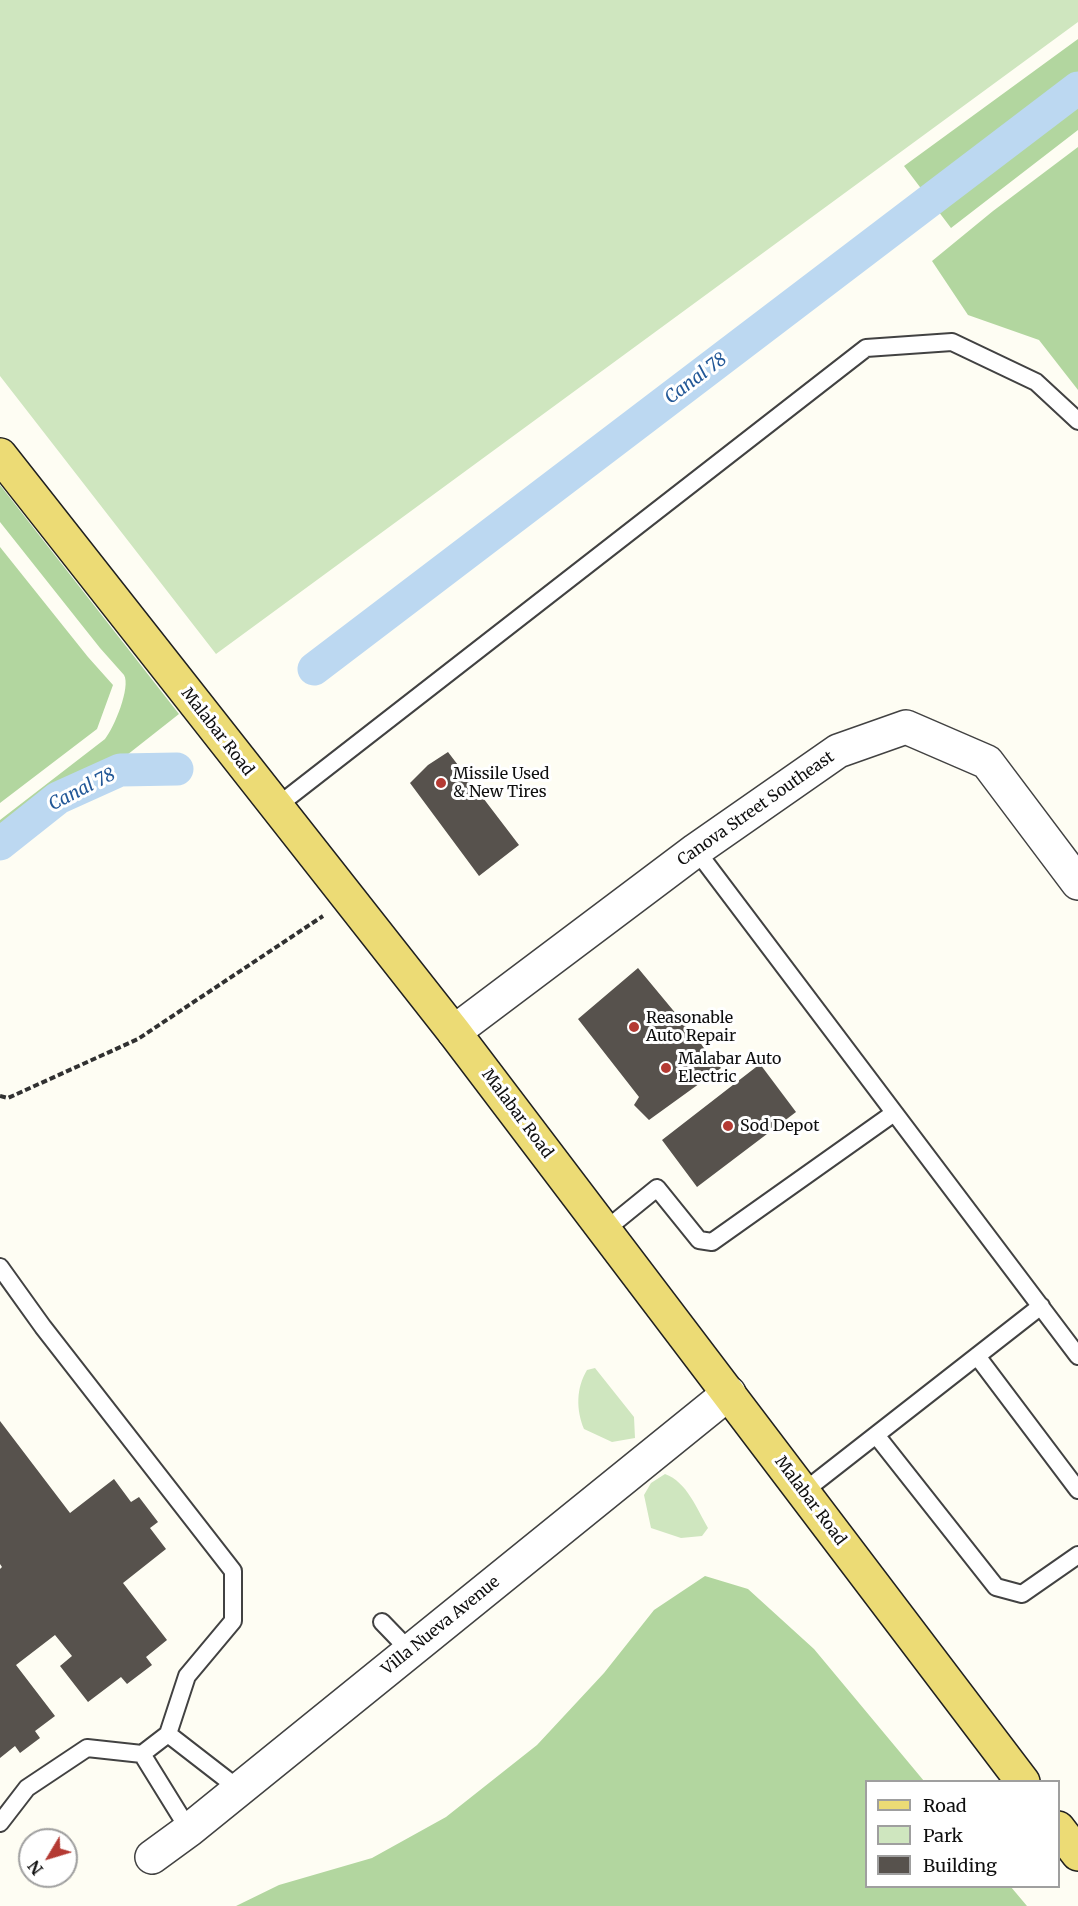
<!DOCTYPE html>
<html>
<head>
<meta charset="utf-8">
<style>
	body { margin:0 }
	#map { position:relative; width:1078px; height:1906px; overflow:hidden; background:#fefdf3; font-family:Merriweather,serif }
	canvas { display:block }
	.legend { position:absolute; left:865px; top:1780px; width:195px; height:108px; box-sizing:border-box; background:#fff; border:2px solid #9f9f9f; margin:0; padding:8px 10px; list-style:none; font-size:18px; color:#0f0f0f }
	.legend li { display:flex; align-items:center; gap:12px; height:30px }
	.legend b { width:30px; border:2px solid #9f9f9f }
	.north { position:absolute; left:18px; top:1828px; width:60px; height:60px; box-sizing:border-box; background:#fff; border:2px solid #9f9f9f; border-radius:50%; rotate:232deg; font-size:16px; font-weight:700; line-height:24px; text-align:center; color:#0f0f0f }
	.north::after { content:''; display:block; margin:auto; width:21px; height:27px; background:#b43a33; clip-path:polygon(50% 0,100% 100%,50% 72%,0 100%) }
</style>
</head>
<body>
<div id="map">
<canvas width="1078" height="1906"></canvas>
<ul class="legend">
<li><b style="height:8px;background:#ecdb75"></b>Road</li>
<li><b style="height:16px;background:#cfe6bf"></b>Park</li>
<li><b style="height:16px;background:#57524d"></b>Building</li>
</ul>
<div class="north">N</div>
</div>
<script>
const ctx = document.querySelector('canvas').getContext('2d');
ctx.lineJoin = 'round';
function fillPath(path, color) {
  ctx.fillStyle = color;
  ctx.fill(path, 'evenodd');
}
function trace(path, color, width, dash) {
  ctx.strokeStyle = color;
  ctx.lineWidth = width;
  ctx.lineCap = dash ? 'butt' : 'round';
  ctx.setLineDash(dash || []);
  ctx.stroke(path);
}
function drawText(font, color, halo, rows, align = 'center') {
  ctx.font = font + ' Merriweather,serif';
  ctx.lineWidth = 6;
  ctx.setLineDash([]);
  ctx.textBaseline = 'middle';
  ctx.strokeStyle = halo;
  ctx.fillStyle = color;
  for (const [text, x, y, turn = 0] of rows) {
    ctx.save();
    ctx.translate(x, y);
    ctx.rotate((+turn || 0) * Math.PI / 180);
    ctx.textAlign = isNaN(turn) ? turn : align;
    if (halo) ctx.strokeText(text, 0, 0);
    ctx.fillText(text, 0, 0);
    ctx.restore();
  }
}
const green = new Path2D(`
	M0 0H1078V22L216 654 0 376Z
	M595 1368 634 1417 635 1438 612 1442 584 1429C576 1410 576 1388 587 1370Z
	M665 1474C687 1482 697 1509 708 1528L702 1536 681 1538 651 1528 644 1495 651 1483Z`);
const forest = new Path2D(`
	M1078 39V130L951 228 904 166Z
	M1078 147V390L1039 340 968 315 932 261 993 211Z
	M0 485 179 714 0 855V820L105 739C114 728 131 687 124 675L100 648 0 522Z
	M0 547 88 657 113 685 97 729 0 803Z
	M705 1576 748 1589 814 1649 924 1781 866 1782V1886L1011 1887 1027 1906H236L279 1885 372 1858 446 1817 537 1745 604 1673 654 1610Z`);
const canal = new Path2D(`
	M314 669 1078 88
	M0 844 58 798 120 770 177 769`);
const building = new Path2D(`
	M448 752 519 845 479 876 410 783 428 765Z
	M638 968 721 1068 649 1120 634 1105 639 1097 578 1019Z
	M760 1064 796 1112 697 1187 662 1140Z
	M0 1421 70 1513 114 1479 131 1502 139 1497 158 1522 150 1528 166 1549 123 1583 167 1640 146 1657 152 1665 127 1684 121 1677 88 1702 60 1666 72 1656 55 1635 16 1665 55 1716 35 1731 40 1738 20 1753 15 1746 0 1758V1569L2 1567 0 1564Z`);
const path = new Path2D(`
	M0 1096 8 1098 138 1039 323 916`);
const lane = new Path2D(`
	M276 807 866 348 952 342 1036 382 1078 421
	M696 850 1078 1356
	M604 1231 657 1188 699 1240 712 1242 894 1113
	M0 1267 43 1327 233 1571V1621L187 1676 168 1734 142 1754 87 1748 27 1788 0 1823
	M977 1356 1078 1490
	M876 1435 996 1587 1022 1594 1078 1555
	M803 1492 1041 1306
	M382 1622 410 1651
	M168 1734 239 1789
	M142 1754 189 1830`);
const street = new Path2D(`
	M454 1032 696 850 838 751 906 727 987 762 1078 883
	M152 1857 189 1830 729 1393`);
const primary = new Path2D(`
	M0 455 454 1032 1023 1782
	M1058 1828 1078 1854`);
const markers = [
	[441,783,6,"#b43a33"],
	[634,1027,6,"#b43a33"],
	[666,1068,6,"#b43a33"],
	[728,1126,6,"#b43a33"]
];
const streetNames = [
	["Malabar Road",217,732,52],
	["Canova Street Southeast",756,809,-35],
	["Malabar Road",517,1114,53],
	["Malabar Road",810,1501,53],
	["Villa Nueva Avenue",441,1626,-39]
];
const poiNames = [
	["Missile Used",453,774],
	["& New Tires",453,792],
	["Reasonable",646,1018],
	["Auto Repair",646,1036],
	["Malabar Auto",678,1059],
	["Electric",678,1077],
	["Sod Depot",740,1126]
];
const waterNames = [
	["Canal 78",696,379,-37],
	["Canal 78",82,790,-27]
];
fillPath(green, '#cfe6bf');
fillPath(forest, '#b2d69f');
trace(canal, '#bcd8f1', 33);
fillPath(building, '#57524d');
trace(lane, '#424242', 20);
trace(street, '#424242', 36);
trace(primary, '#202020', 36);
trace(path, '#313131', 4, [6, 3]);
trace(lane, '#fff', 16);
trace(street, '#fff', 33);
trace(primary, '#ecdb75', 33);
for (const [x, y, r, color] of markers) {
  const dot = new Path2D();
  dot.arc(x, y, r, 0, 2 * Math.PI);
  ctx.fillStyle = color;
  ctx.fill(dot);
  trace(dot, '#fff', 2);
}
drawText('16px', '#0f0f0f', '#fff', streetNames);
drawText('16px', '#0f0f0f', '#fff', poiNames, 'left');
drawText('italic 18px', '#235897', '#fff', waterNames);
</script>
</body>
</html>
